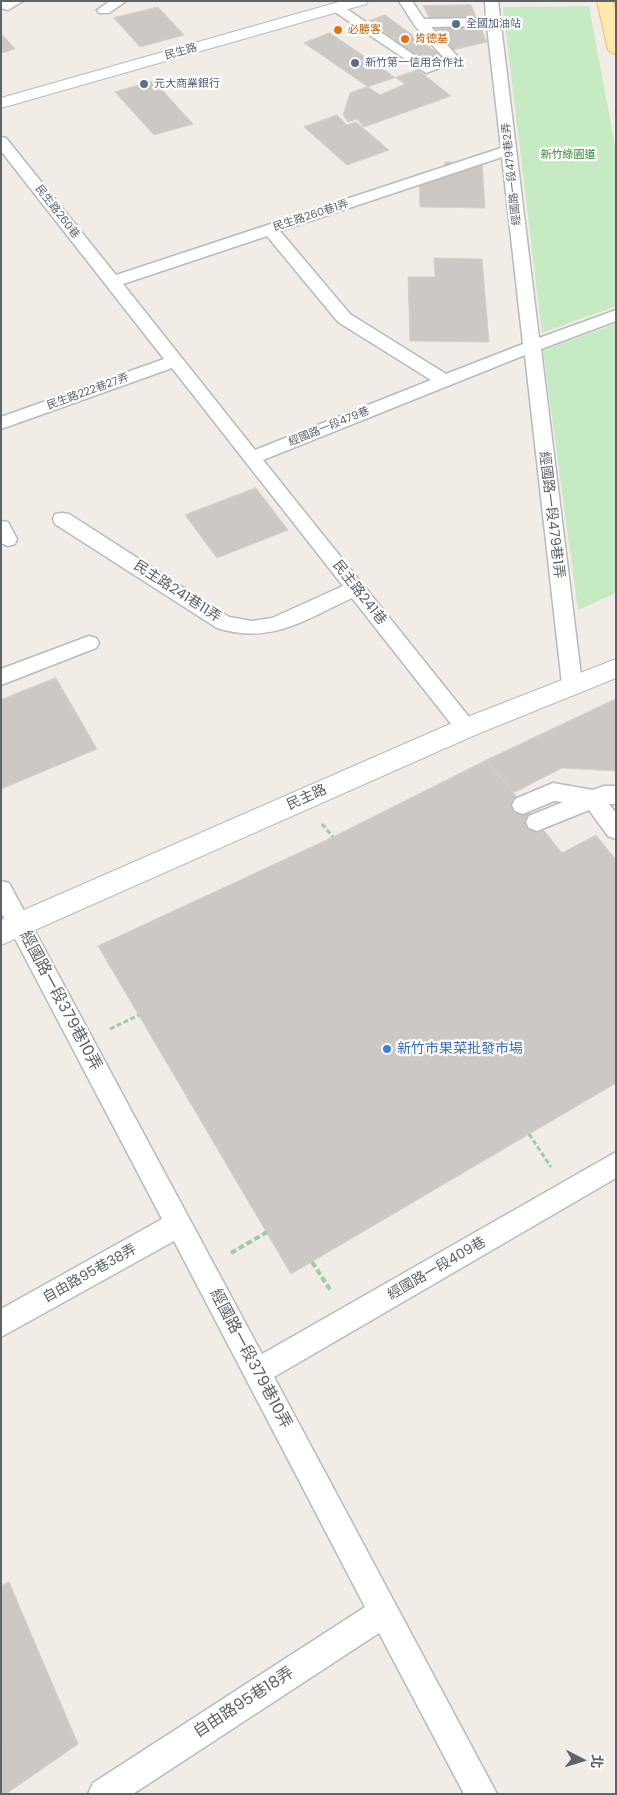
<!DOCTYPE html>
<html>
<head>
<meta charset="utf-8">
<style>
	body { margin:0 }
	#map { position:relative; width:617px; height:1795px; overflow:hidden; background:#f1ede6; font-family:Poppins,"Noto Sans TC",sans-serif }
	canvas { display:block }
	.frame { position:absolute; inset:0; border:2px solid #5e6368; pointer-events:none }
	.north { position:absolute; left:557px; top:1735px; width:50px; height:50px; -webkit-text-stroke:4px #fff; paint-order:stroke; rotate:95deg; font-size:14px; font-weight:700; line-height:20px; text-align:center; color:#5e6368 }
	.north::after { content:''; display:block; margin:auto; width:18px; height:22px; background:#5e6368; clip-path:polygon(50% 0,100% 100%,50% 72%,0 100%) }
</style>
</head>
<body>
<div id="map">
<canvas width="617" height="1795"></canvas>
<div class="frame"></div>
<div class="north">北</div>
</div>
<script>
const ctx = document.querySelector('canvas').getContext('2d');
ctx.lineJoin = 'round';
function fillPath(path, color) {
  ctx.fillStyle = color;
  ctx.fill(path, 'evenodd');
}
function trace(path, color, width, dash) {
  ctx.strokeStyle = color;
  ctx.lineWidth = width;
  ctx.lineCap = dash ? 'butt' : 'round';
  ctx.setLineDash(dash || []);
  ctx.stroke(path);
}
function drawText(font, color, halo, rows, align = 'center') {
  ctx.font = font + ' Poppins,"Noto Sans TC",sans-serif';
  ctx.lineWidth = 4.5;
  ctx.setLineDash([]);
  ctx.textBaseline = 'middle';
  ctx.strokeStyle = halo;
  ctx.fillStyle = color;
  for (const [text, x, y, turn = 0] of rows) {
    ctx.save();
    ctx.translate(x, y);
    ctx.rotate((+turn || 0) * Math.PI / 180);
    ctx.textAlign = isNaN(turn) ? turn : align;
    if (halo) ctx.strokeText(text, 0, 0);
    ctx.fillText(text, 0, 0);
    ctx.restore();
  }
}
const green = new Path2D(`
	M589 6 616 151V306L542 333 503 7Z
	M616 324V593L578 610 543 350Z`);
const building = new Path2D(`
	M471 5 487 42 448 51 423 6Z
	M158 7 184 35 140 47 114 18Z
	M385 15 443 57 426 63 369 21Z
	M1 33 15 49 1 53Z
	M330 33 405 84 380 95 304 43Z
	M418 70 451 96 364 127 357 119 348 122 343 115 350 93Z
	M154 81 193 124 154 135 115 92Z
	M337 115 347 125 356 122 389 150 347 165 304 127Z
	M445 162 482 163 485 208 420 207 419 173H445Z
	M434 258 482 259 489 342 410 341 408 277H435Z
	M256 488 288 530 217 558 185 515Z
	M56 678 97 749 1 789V700Z
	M616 699V771L562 768 513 793 487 760Z
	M487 760 562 853 596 835 616 860V1083L291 1274 98 946 333 837Z
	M9 1582 78 1744 6 1794H2L1 1586Z`);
const pathFar1 = new Path2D(`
	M322 824 333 837
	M110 1029 139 1015
	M529 1134 551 1167`);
const path = new Path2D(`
	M231 1253 267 1232
	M312 1262 331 1291`);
const service = new Path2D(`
	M1 1H23L8 10 1 8Z
	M110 1H126L109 13H99L97 10Z
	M399 1H412L424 19 486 18 485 1H498L539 338 616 310V321L541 349 582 684 579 689 572 692 565 689 562 684 525 355 263 460 473 722 476 728 473 734 466 736 459 734 352 598C304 620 271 645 217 628L55 524 53 519 55 514 62 513 69 514 229 617 252 621 272 618 343 586 172 368 1 429V417L164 359 1 151V137L6 138 116 275 501 148 487 26 431 27 459 58 457 61 426 73 329 8 331 5H341L427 64 443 57 415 26ZM502 157 523 344 446 374 350 314 280 231ZM267 236 338 322 431 380 255 450 123 284Z
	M1 521 8 522 17 539 15 544 8 546 1 543Z
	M89 636 96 638 99 643 96 648 1 685V669Z
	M553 783 593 790 604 786H616V804H609L616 813V839L608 836 589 810 537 831 529 828 526 822 529 816 563 802 554 801 523 814 515 811 512 805 515 799Z
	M1 881 9 883 262 1354 616 1152V1178L274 1377 497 1794H464L379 1633 133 1794H88L93 1783 365 1607 174 1241 1 1337V1309L162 1219 1 912Z`);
const minor = new Path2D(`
	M616 659V678L475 735 1 945V920L457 721Z`);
const tertiary = new Path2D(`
	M342 1H368L366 4 1 108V98Z`);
const primary = new Path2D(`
	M597 1H613L616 13V55L608 50Z`);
const markers = [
	[456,24,5,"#5c6f8a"],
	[338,30,5,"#e8710a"],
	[405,39,5,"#e8710a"],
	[355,63,5,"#5c6f8a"],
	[144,84,5,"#5c6f8a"],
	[387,1049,5,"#3f7fe0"]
];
const farServicenames = [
	["全國加油站",466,24],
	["新竹第一信用合作社",365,63],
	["元大商業銀行",154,84]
];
const farFoodnames = [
	["必勝客",348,30],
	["肯德基",415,39]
];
const farStreetnames = [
	["民生路",181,52,-16],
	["經國路一段479巷2弄",512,174,-96],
	["民生路260巷",57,212,52],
	["民生路260巷1弄",311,216,-18],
	["民生路222巷27弄",88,392,-20],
	["經國路一段479巷",329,427,-22]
];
const farParknames = [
	["新竹綠園道",568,155]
];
const streetNames = [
	["經國路一段479巷1弄",551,515,83],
	["民主路241巷11弄",177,592,33],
	["民主路241巷",359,593,52],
	["民主路",307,798,-24],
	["經國路一段409巷",437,1269,-30],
	["自由路95巷38弄",90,1274,-29]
];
const shopNames = [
	["新竹市果菜批發市場",397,1049]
];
const nearStreetnames = [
	["經國路一段379巷10弄",60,1001,62],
	["經國路一段379巷10弄",250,1359,62],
	["自由路95巷18弄",244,1703,-33]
];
fillPath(green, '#c6eac2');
fillPath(building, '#ccc8c3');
trace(building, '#d6cfc4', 1);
trace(service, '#b7babe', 3);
trace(minor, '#b7babe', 2);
trace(tertiary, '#b7babe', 2);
trace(primary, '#fbbb55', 2);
trace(pathFar1, '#9ccea4', 3, [5, 2.5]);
trace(path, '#9ccea4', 4, [6, 3]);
fillPath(service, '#fff');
fillPath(minor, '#fff');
fillPath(tertiary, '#fff');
fillPath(primary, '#ffe9ad');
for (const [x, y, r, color] of markers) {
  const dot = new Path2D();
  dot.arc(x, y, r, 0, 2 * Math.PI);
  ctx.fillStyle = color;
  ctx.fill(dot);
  trace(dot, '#fff', 2);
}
drawText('11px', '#4e5e75', '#fff', farServicenames, 'left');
drawText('11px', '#c56008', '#fff', farFoodnames, 'left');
drawText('11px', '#5e6368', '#fff', farStreetnames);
drawText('11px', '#34852f', '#fff', farParknames);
drawText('14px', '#5e6368', '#fff', streetNames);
drawText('14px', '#366cbe', '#fff', shopNames, 'left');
drawText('16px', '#5e6368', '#fff', nearStreetnames);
</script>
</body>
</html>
